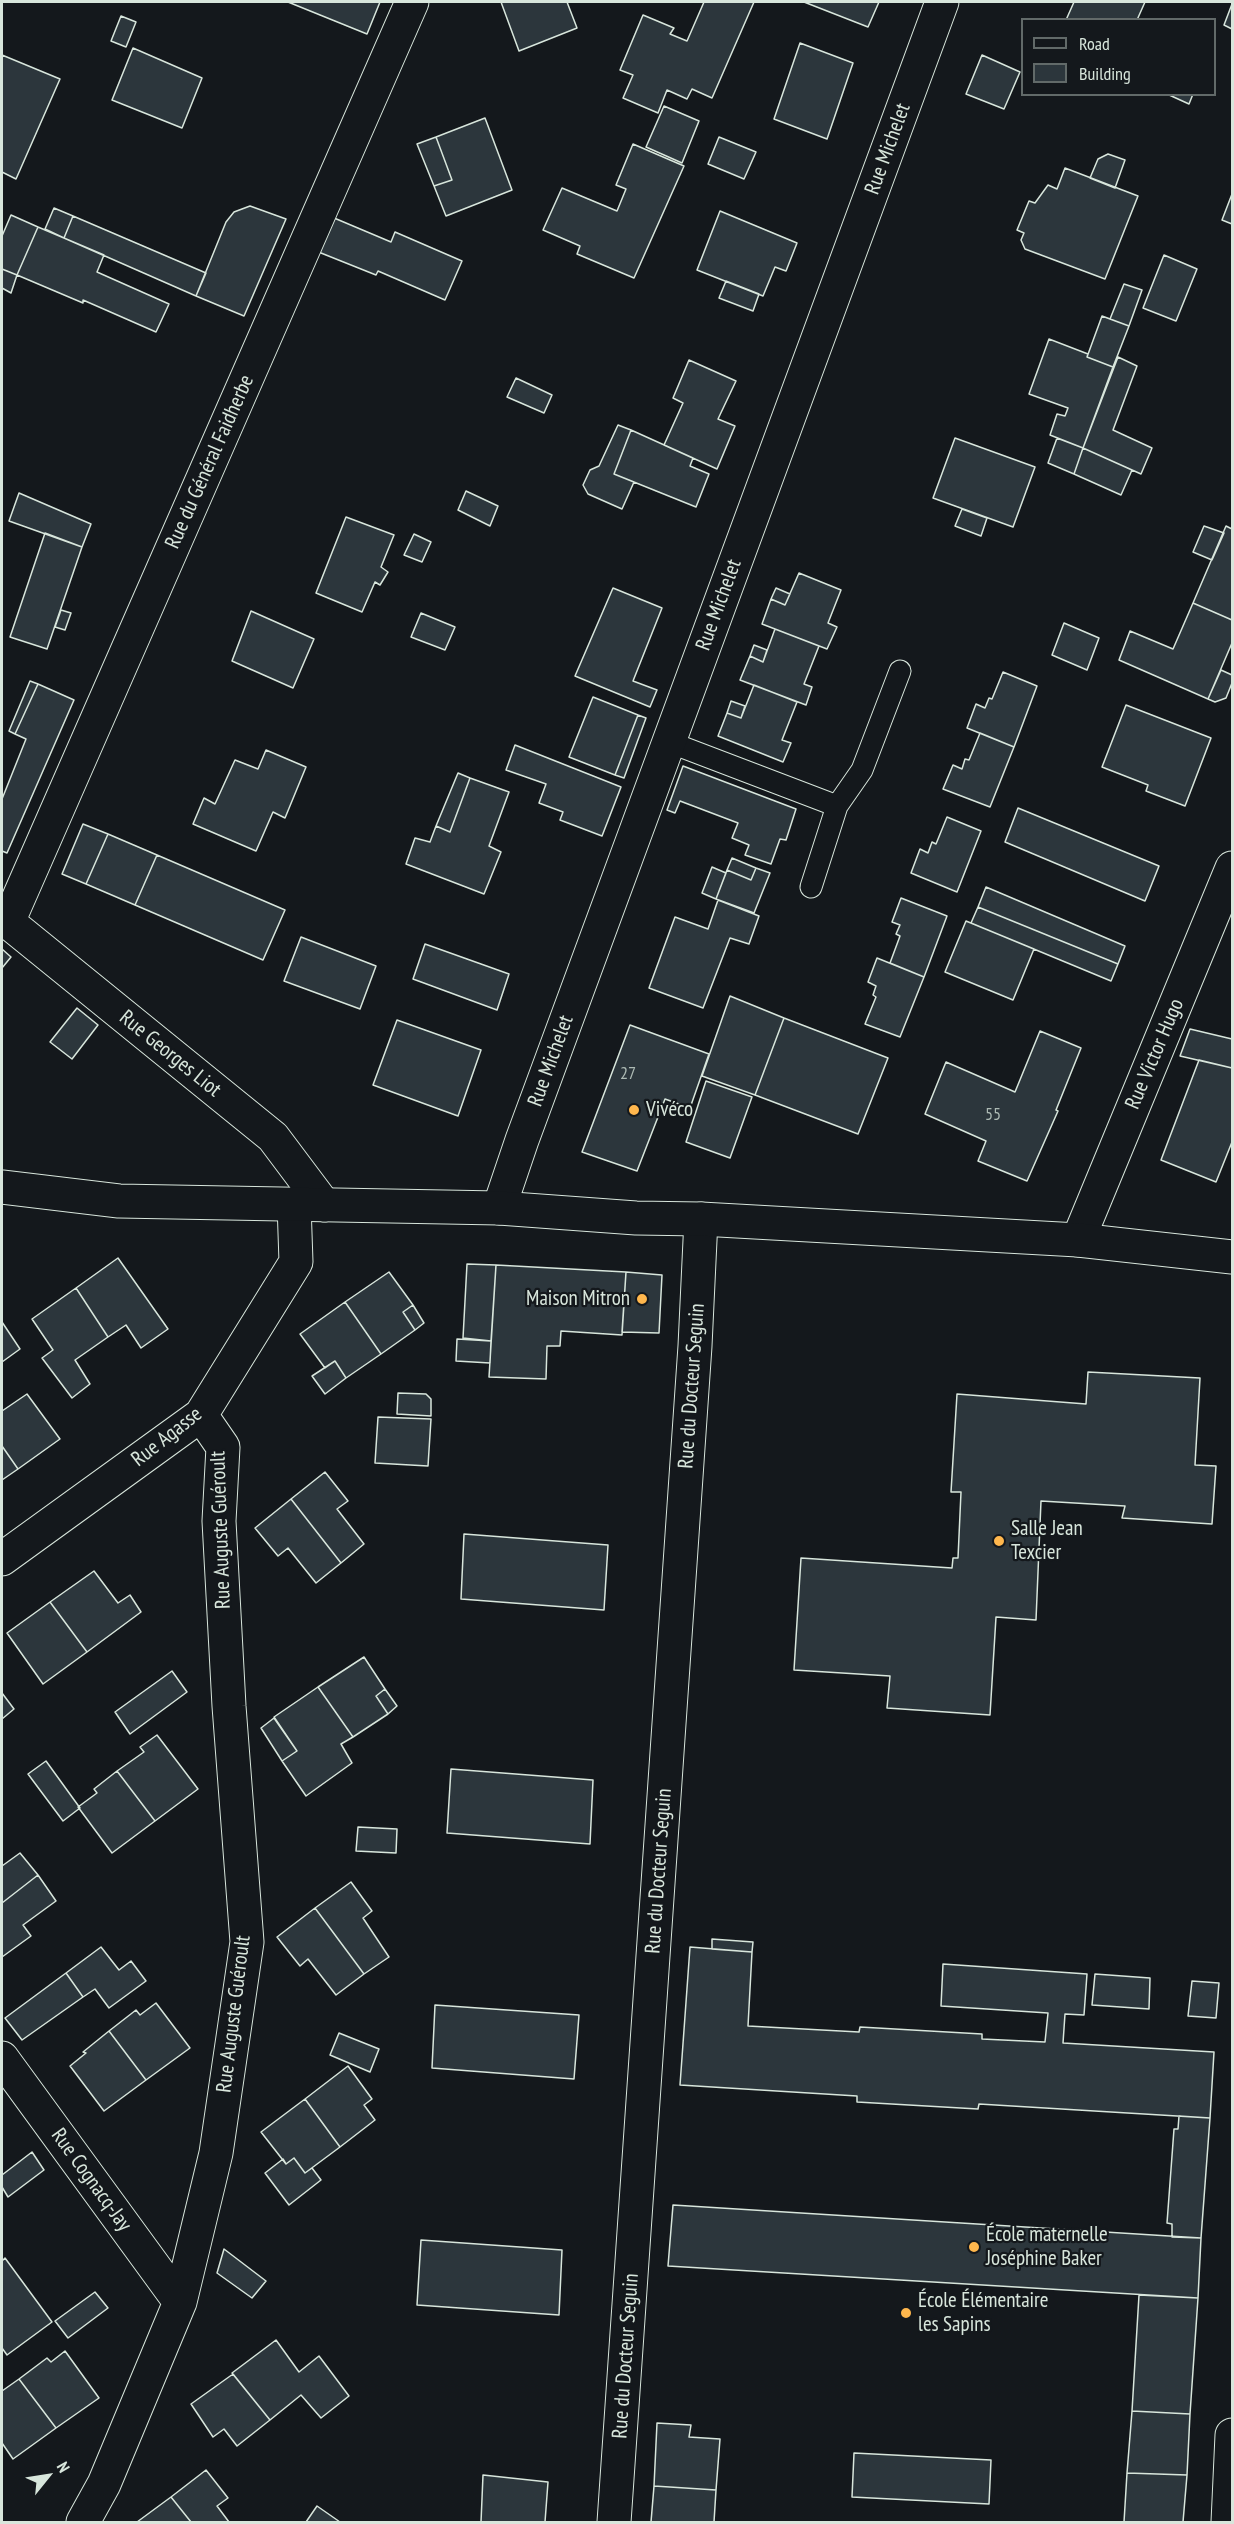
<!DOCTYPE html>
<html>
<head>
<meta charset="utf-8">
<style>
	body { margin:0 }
	#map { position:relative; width:1234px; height:2524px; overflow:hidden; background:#14181c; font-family:"PT Sans Narrow",sans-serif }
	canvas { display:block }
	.frame { position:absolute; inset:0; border:3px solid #d8e6dc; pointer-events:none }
	.legend { position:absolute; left:1021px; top:18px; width:195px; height:78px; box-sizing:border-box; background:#14181c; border:2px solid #626a69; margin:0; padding:8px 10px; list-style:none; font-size:18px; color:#d8e6dc }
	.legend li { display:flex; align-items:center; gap:12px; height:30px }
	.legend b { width:30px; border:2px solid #626a69 }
	.north { position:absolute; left:18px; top:2446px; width:60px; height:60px; -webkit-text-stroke:4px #14181c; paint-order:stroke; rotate:60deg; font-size:16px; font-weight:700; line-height:24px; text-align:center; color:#d8e6dc }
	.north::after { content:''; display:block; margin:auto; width:21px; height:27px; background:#d8e6dc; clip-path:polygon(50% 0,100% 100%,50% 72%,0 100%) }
</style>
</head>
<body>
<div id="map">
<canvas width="1234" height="2524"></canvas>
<div class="frame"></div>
<ul class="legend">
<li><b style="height:8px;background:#14181c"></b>Road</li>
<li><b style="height:16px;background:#2c363c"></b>Building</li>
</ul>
<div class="north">N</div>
</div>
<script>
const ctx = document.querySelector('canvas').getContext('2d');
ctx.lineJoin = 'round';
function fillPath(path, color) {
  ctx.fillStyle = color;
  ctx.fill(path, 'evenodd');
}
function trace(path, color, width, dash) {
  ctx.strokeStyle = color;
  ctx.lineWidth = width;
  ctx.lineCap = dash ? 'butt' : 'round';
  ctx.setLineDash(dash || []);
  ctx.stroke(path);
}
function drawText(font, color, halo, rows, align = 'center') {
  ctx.font = font + ' "PT Sans Narrow",sans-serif';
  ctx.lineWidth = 4.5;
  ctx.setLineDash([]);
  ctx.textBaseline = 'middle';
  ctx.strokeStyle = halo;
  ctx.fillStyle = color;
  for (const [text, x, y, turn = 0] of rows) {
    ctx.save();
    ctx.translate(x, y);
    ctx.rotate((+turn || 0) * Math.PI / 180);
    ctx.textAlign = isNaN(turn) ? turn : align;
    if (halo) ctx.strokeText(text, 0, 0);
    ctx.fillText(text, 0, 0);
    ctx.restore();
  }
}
const building = new Path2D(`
	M288 2H380L367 34Z
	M501 2H567L577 28 519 51Z
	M704 2H754L712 98 692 89 687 99 667 90 658 113 623 98 633 75 620 70 643 15 674 28 670 34 687 41Z
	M804 2H879L868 27Z
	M1074 2H1145L1137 20H1066Z
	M1232 4V29L1224 25Z
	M121 16 136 22 126 47 111 41Z
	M800 43 853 63 827 139 774 119Z
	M133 48 202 78 182 128 112 100Z
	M2 55 60 79 16 179 2 172Z
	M982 55 1020 72 1004 109 966 94Z
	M1167 94H1193L1189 104Z
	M664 106 699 121 682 163 646 147Z
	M485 118 512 190 446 216 434 186 452 180 436 137Z
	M436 137 452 180 434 186 417 144Z
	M719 137 756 152 744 179 708 164Z
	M633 144 684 166 634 278 577 254 580 246 543 230 562 188 617 211 626 189 616 185Z
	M1108 154 1125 160 1115 188 1090 178 1098 159Z
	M1065 168 1138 196 1105 279 1025 249 1021 240 1024 233 1017 230 1029 201 1035 203 1048 185 1057 189Z
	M1232 194V224L1222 220Z
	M250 206 286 219 244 316 196 296 226 222 234 212Z
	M54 208 73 216 64 238 45 229Z
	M720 211 797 243 786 271 775 267 763 296 697 270Z
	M11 215 38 227 17 275 2 269V236Z
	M327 215 391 242 395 232 462 261 445 300 378 271 376 275 311 249Z
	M73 216 206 273 196 296 64 238Z
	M38 227 104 255 97 272 169 304 156 332 83 300V303L17 275Z
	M1164 255 1197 269 1176 321 1143 308Z
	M2 269 17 275 11 293 2 288Z
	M726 281 759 294 753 311 719 298Z
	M1124 284 1142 290 1129 326 1110 319Z
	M1102 316 1129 326 1113 367 1087 357Z
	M1049 339 1088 354 1087 357 1113 367 1083 448 1050 435 1057 414 1065 416 1068 408 1029 394Z
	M1118 357 1137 366 1113 430 1152 448 1141 474 1083 448Z
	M689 360 736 381 718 419 735 426 717 469 664 445 683 403 673 398Z
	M516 378 552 395 544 413 507 397Z
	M618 425 631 430 614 474 634 482 622 509 588 494 583 485 590 470 599 466Z
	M631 430 693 458 690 466 709 474 696 507 614 474Z
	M955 438 1035 467 1013 527 933 498Z
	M1057 438 1083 448 1074 474 1048 463Z
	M1083 448 1132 470 1121 495 1074 474Z
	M466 491 498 506 490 526 458 510Z
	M19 493 91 524 82 547 9 521Z
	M962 509 987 518 981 536 955 526Z
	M346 517 394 535 381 567 388 572 380 585 375 582 362 612 316 593Z
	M1204 526 1224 533 1212 560 1193 552Z
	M1226 526 1232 529V620L1193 603Z
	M45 533 82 547 47 649 10 637Z
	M414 534 431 542 422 562 404 555Z
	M799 573 841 590 828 623 837 627 827 649 762 624 771 599 785 605Z
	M613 588 662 608 633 681 657 690 650 707 575 676Z
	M776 588 790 594 785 605 771 599Z
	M1193 603 1232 620V643L1208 699 1119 660 1130 631 1173 649Z
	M61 610 71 613 65 630 55 627Z
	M251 611 314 639 293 688 232 661Z
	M421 613 455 627 445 650 411 637Z
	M1064 623 1099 638 1087 670 1052 655Z
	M775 629 819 646 804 684 812 687 806 705 740 680 750 656 763 662Z
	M754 645 767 650 763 662 750 656Z
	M1221 670 1232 675V683L1226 698 1215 702 1208 699Z
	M1003 672 1037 686 1014 747 967 728 976 704 985 708 989 698 992 699Z
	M30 681 38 684 15 734 9 731Z
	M38 684 74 700 7 853 2 851V799L26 739 15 734Z
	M754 685 797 702 782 740 791 743 783 762 718 736 727 713 741 718Z
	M593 697 638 715 615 775 569 757Z
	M731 701 745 706 741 718 727 713Z
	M1126 705 1211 738 1185 806 1146 791 1148 785 1102 767Z
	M638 715 646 718 624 778 615 775Z
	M980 733 1014 747 990 807 943 789 953 765 962 769 965 759 969 760Z
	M515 745 621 787 602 836 560 820 563 812 539 803 546 784 506 770Z
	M266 750 306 767 285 818 273 812 256 851 193 824 204 798 215 804 235 760 258 769Z
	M683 766 796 809 786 840 780 839 771 864 745 855 749 845 732 838 738 823 680 801 675 813 667 810Z
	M458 773 470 778 450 832 436 826Z
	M470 778 509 792 489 846 501 852 484 894 406 864 415 838 430 842 436 826 450 832Z
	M1018 808 1159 866 1145 901 1005 842Z
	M947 817 981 831 957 892 911 873 920 849 928 853 932 842 936 844Z
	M83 824 108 834 86 884 62 874Z
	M108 834 157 855 135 905 86 884Z
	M157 855 285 910 263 960 135 905Z
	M732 858 756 868 751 880 727 870Z
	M712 867 726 873 716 899 702 893Z
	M756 868 770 873 754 913 716 899 727 870 751 880Z
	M986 887 1125 946 1118 964 978 907Z
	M901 898 947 916 924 977 890 963 900 936 896 934 900 925 892 922Z
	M718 900 759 916 749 944 730 938 703 1008 649 988 675 917 708 929Z
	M978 907 1118 964 1111 981 971 923Z
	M966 921 1034 949 1013 1000 945 972Z
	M301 937 376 966 360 1009 284 981Z
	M425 944 509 974 497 1010 413 979Z
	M2 949 11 957 2 968Z
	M877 958 924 977 900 1037 865 1024 876 997 873 995 876 986 868 982Z
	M730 996 784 1018 755 1095 702 1076Z
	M77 1008 98 1025 72 1059 50 1042Z
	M784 1018 888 1058 858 1134 755 1095Z
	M397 1020 481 1050 458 1116 373 1085Z
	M630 1025 709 1054 690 1108 665 1099 637 1171 582 1152Z
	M1190 1029 1232 1039V1068L1180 1056Z
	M1040 1031 1081 1048 1056 1110 1058 1111 1027 1181 978 1161 986 1141 925 1114 946 1062 1015 1092Z
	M1199 1060 1232 1068V1142L1216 1182 1161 1160Z
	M706 1081 752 1097 730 1158 686 1142Z
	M118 1258 168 1329 141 1348 126 1325 108 1337 76 1288Z
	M467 1264 496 1265 491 1341 463 1338Z
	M496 1265 626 1272 622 1335 561 1331 560 1346H547L546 1379 489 1377Z
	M389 1272 413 1305 403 1312 415 1330 381 1354 345 1302Z
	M626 1272 662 1275 659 1333 622 1332Z
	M76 1288 108 1337 75 1360 90 1384 72 1398 42 1358 53 1350 32 1319Z
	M345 1302 381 1354 346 1378 335 1361 325 1368 300 1334Z
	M413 1305 424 1323 415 1330 403 1312Z
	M2 1322 20 1349 2 1362Z
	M457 1339 491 1341 490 1363 456 1361Z
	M335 1361 346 1378 325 1394 312 1376Z
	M1088 1372 1200 1378 1195 1465 1216 1466 1212 1524 1122 1518 1125 1506 1041 1501 1036 1620 996 1617 990 1715 887 1708 890 1676 794 1670 801 1558 952 1568 953 1558H958L961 1492H951L957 1394 1086 1404Z
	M398 1393 426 1394 431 1399V1416L397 1414Z
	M27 1394 60 1439 18 1469 2 1446V1411Z
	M378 1417 431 1419 428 1466 375 1463Z
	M2 1446 18 1469 2 1480Z
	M325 1472 348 1501 337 1509 364 1544 341 1563 291 1499Z
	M291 1499 341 1563 316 1583 288 1548 278 1556 255 1528Z
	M464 1534 608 1545 604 1610 461 1599Z
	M94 1571 118 1603 130 1595 141 1612 87 1652 50 1602Z
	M50 1602 87 1652 43 1684 7 1633Z
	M364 1657 385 1689 376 1696 388 1714 353 1737 318 1687Z
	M172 1671 187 1692 130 1734 115 1712Z
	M318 1687 353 1737 341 1744 352 1763 306 1796 282 1761 297 1751 274 1717Z
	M385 1689 397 1706 388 1714 376 1696Z
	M2 1693 14 1709 2 1719Z
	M274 1718 297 1751 282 1761 261 1728Z
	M157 1735 198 1789 155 1821 117 1771 144 1752 140 1747Z
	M46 1761 80 1808 63 1821 28 1774Z
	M451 1769 593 1780 590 1844 447 1833Z
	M117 1771 155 1821 112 1853 78 1807 97 1793 94 1789Z
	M358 1827 397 1829 396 1853 356 1851Z
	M20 1853 38 1875 2 1903V1866Z
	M38 1875 56 1901 23 1925 31 1936 2 1957V1903Z
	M351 1882 372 1911 363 1918 389 1957 364 1974 315 1908Z
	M315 1908 364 1974 336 1995 308 1959 300 1966 277 1937Z
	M712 1939 753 1942 752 1952 712 1949Z
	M101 1947 119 1970 131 1961 146 1981 109 2008 95 1989 83 1997 66 1973Z
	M690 1947 752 1952 748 2026 859 2032 860 2027 982 2034V2039L1045 2042 1048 2013 941 2006 943 1964 1087 1974 1084 2015 1065 2014 1063 2043 1214 2052 1210 2118 979 2104 978 2109 857 2102V2096L680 2085Z
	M66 1973 83 1997 22 2040 5 2018Z
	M1095 1974 1150 1978 1149 2009 1092 2005Z
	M1192 1981 1219 1983 1216 2018 1188 2016Z
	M156 2003 190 2048 146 2080 109 2031 136 2010 140 2015Z
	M435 2005 579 2015 574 2079 432 2068Z
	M109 2031 146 2080 104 2111 70 2066 86 2053 83 2052Z
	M339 2033 379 2049 370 2072 330 2055Z
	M348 2066 372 2099 364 2105 375 2120 340 2147 305 2099Z
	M305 2099 340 2147 305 2173 294 2158 286 2164 261 2132Z
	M1179 2116 1210 2118 1201 2238 1172 2237V2224L1167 2223 1174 2129H1178Z
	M32 2152 44 2170 8 2197 2 2187V2175Z
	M294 2158 305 2173 312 2168 321 2180 289 2205 265 2173 283 2159 286 2164Z
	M673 2205 1201 2238 1198 2298 668 2266Z
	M421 2240 562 2250 559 2315 417 2305Z
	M224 2249 266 2281 252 2298 217 2273Z
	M5 2258 52 2322 7 2355 2 2348V2261Z
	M95 2292 108 2308 68 2338 55 2321Z
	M1139 2295 1198 2298 1190 2414 1132 2411Z
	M276 2340 299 2372 319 2356 349 2396 321 2418 301 2395 270 2420 232 2373Z
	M65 2351 99 2398 56 2428 19 2379 47 2358 51 2362Z
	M233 2374 270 2420 237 2446 224 2429 213 2437 191 2404Z
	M19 2379 56 2428 13 2459 2 2443V2391Z
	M1132 2411 1190 2414 1187 2475 1127 2473Z
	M657 2423 691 2425 689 2437 720 2439 716 2490 654 2486Z
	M854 2453 991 2460 989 2504 852 2497Z
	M206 2470 228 2498 217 2506 229 2522H191L171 2497Z
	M1127 2473 1187 2475 1183 2522H1124Z
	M483 2475 548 2482 545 2522H481Z
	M654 2486 716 2490 714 2522H651Z
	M171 2497 191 2522H137Z
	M317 2506 340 2522H306Z`);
const service = new Path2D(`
	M669 742 837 806 862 770 900 671
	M811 887 837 806`);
const minor = new Path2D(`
	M2 917 273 1137 324 1205
	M8 922 412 2
	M499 1208 522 1140 942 2
	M1078 1240 1232 868
	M2 1559 201 1415 296 1262 294 1204
	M2 2058 180 2302
	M83 2522 104 2484 180 2302 216 2153 247 1942 229 1706 219 1521 223 1447 201 1415
	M614 2522 695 1346 701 1219
	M1228 2522 1232 2435`);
const tertiary = new Path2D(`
	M2 1187 119 1201 499 1208 636 1218 701 1219 1078 1240 1232 1257`);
const markers = [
	[634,1110,6,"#ffb74d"],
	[642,1299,6,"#ffb74d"],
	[999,1541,6,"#ffb74d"],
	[974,2247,6,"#ffb74d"],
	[906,2313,6,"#ffb74d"]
];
const numberNames = [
	["27",628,1074],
	["55",993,1115]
];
const streetNames = [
	["Rue Michelet",888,149,-70],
	["Rue du Général Faidherbe",210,462,-66],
	["Rue Michelet",719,605,-70],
	["Rue Georges Liot",170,1054,39],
	["Rue Victor Hugo",1155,1054,-67],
	["Rue Michelet",551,1061,-70],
	["Rue du Docteur Seguin",692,1386,-86],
	["Rue Agasse",167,1437,-38],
	["Rue Auguste Guéroult",221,1530,-92],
	["Rue du Docteur Seguin",659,1871,-86],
	["Rue Auguste Guéroult",234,2014,-83],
	["Rue Cognacq-Jay",91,2180,54],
	["Rue du Docteur Seguin",626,2356,-86]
];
const poiNames = [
	["Vivéco",646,1110],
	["Maison Mitron",630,1299,"right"],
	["Salle Jean",1011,1529],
	["Texcier",1011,1553],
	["École maternelle",986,2235],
	["Joséphine Baker",986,2259],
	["École Élémentaire",918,2301],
	["les Sapins",918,2325]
];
fillPath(building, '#2c363c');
trace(building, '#d8e6dc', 1.5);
trace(service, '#d8e6dc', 23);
trace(minor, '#d8e6dc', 35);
trace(tertiary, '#d8e6dc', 35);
trace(service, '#14181c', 21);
trace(minor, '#14181c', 33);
trace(tertiary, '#14181c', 33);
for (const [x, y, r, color] of markers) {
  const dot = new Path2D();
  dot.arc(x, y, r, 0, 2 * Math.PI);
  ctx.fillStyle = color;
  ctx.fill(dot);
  trace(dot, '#14181c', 2);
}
drawText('18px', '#adbab4', null, numberNames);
drawText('21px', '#d8e6dc', '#14181c', streetNames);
drawText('21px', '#d8e6dc', '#14181c', poiNames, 'left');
</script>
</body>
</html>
